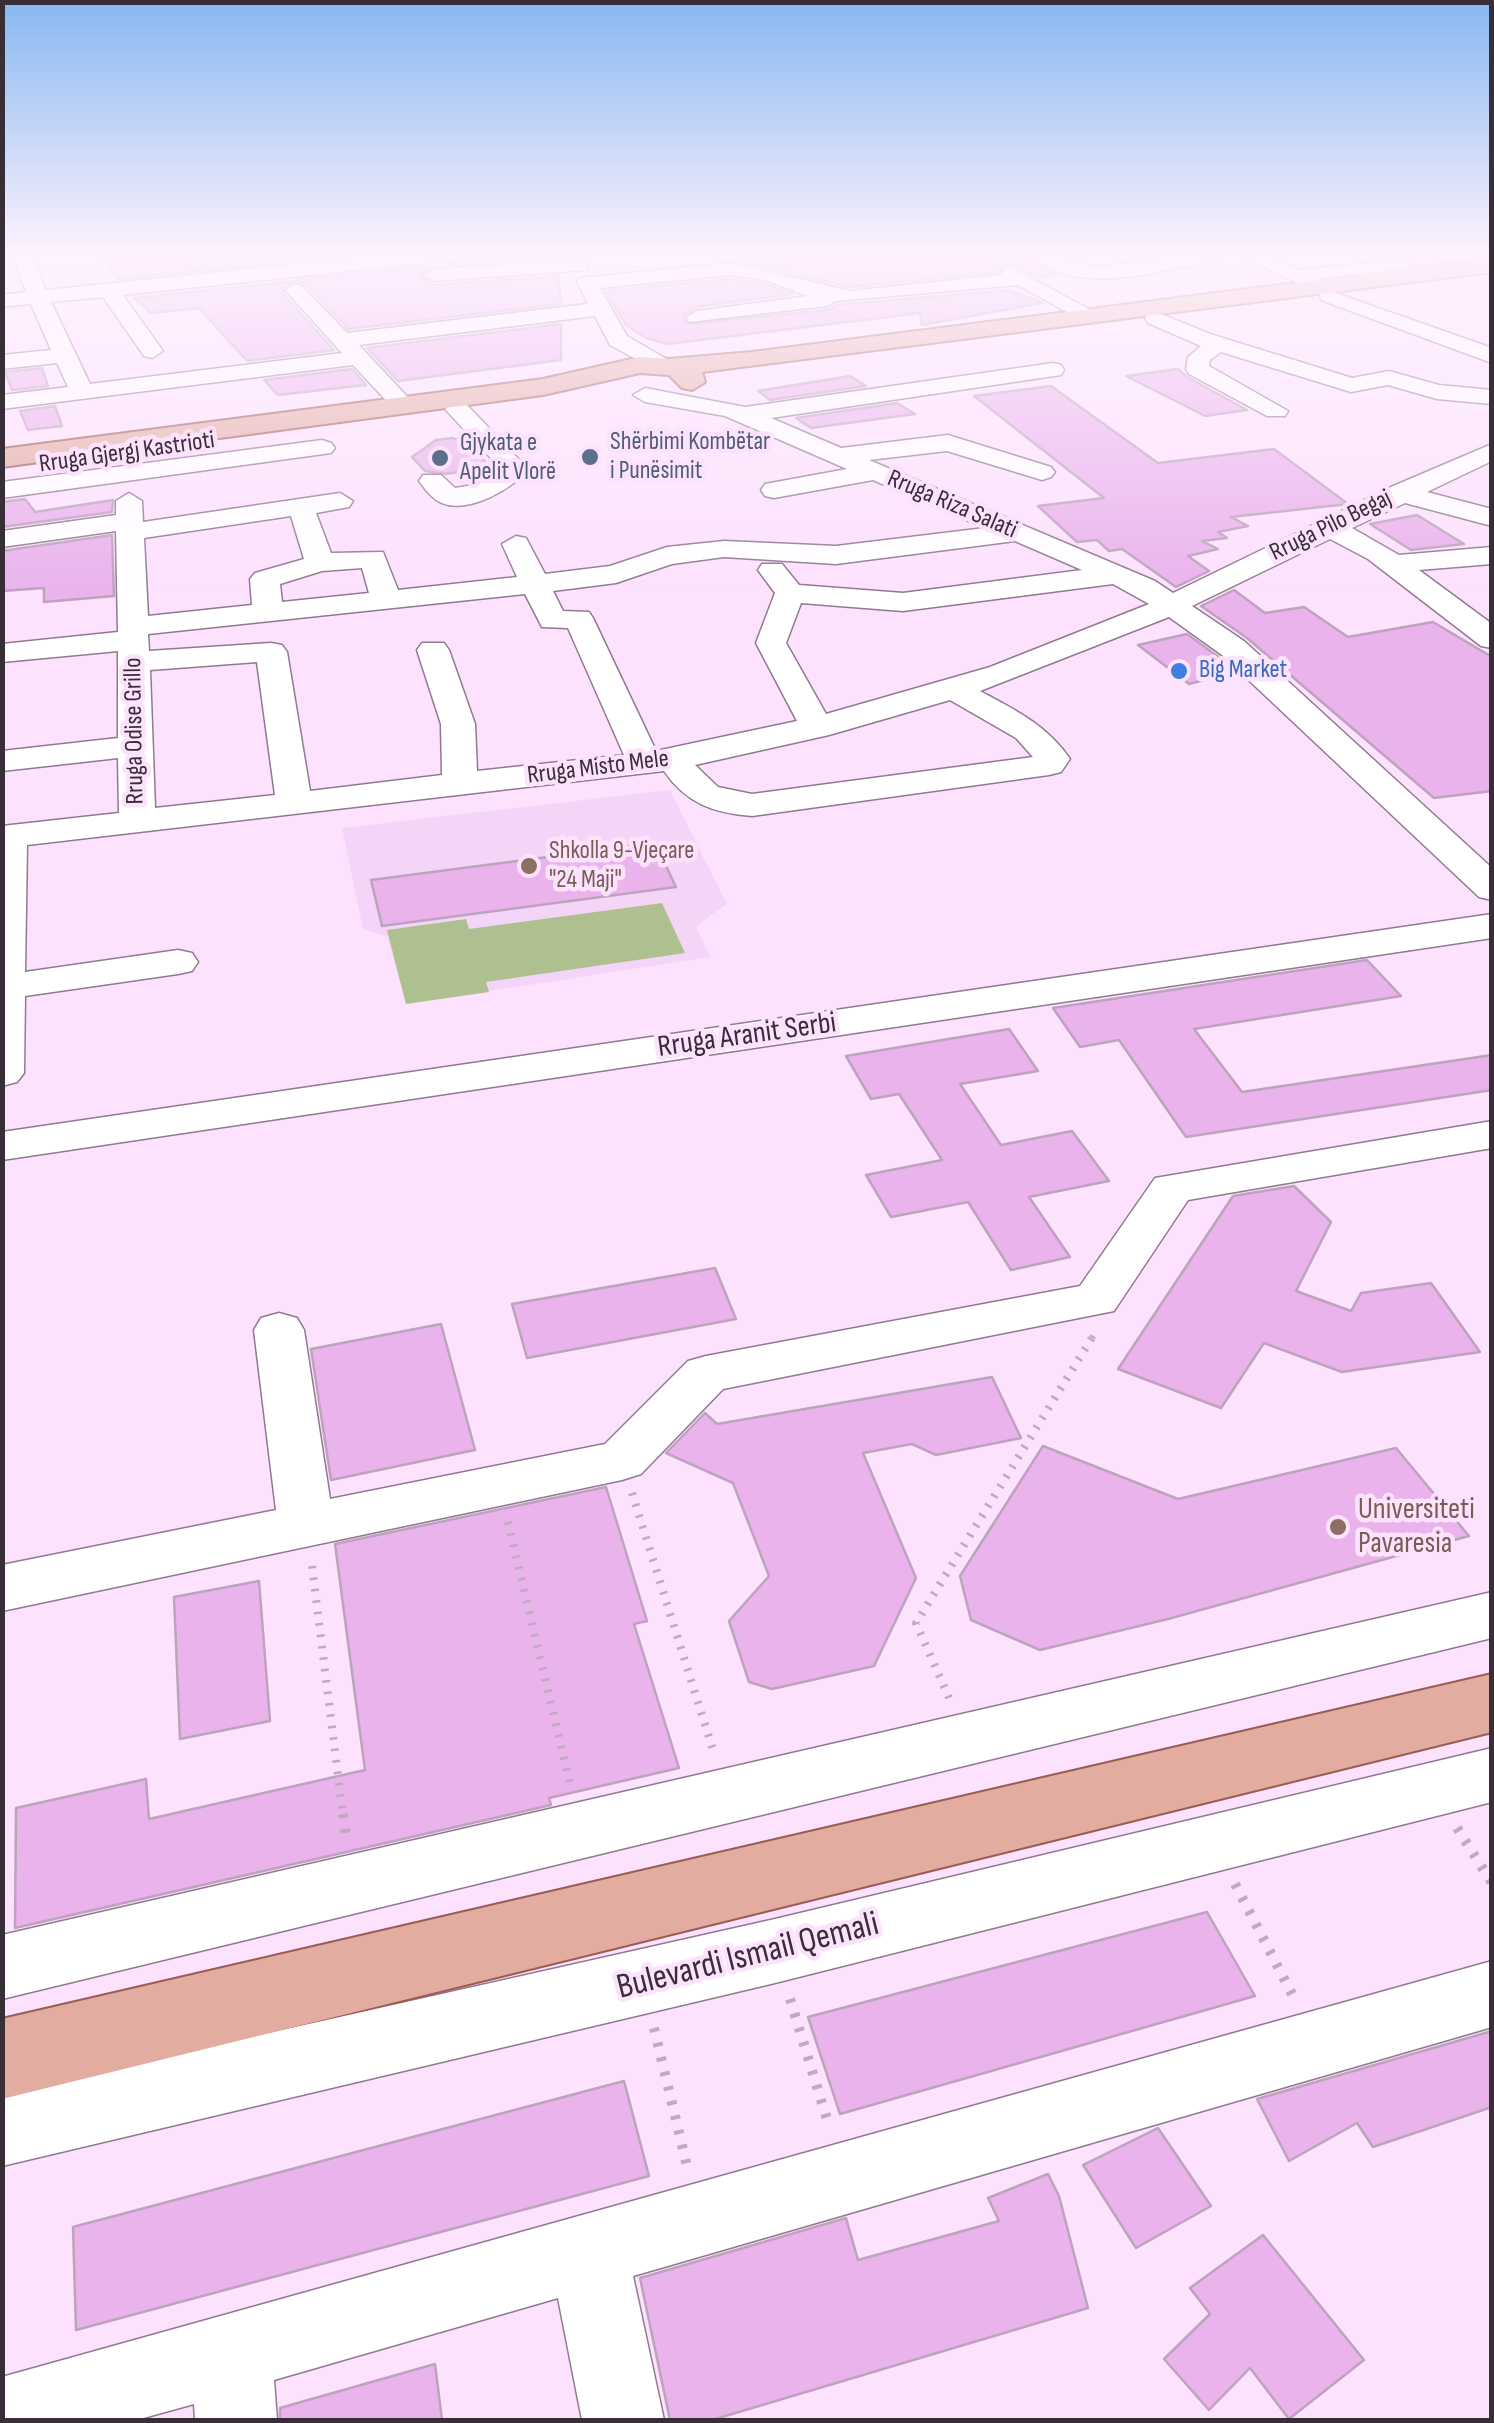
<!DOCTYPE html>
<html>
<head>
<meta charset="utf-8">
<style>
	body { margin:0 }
	#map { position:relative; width:1494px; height:2423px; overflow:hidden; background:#fde2fe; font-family:"Sofia Sans Condensed",sans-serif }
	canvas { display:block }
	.frame { position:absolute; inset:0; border:5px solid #382e38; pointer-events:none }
</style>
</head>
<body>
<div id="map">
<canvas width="1494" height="2423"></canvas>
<div class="frame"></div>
</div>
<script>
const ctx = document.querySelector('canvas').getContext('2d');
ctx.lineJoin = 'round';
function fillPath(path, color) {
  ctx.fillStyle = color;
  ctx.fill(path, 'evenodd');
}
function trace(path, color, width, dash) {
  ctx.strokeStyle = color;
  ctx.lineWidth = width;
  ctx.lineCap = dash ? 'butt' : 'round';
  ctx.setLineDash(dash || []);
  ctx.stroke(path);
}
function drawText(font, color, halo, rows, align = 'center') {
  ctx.font = font + ' "Sofia Sans Condensed",sans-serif';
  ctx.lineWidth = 9;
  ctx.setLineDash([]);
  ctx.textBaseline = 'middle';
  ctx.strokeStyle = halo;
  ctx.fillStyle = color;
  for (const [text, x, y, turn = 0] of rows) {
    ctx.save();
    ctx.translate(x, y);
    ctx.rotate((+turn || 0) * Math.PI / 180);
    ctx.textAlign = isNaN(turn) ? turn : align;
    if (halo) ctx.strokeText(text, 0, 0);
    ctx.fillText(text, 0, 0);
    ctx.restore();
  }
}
const built = new Path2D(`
	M670 790 727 904 696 926 710 957 406 1004 387 937 363 929 342 828Z`);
const green = new Path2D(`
	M662 903 685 953 486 982 489 992 406 1004 387 930 466 919 469 929Z`);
const building = new Path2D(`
	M97 252H378L119 279Z
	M486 252H544V258L447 264 472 262Z
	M769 252H1023L1056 274 1036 277 1009 263 998 272 850 287 735 260Z
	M432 266 420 276 434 285 558 276 561 304 348 329 305 283 296 280Z
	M731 279 764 284 793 294 696 307 682 316 686 324 827 310 837 305 1008 290 1043 303 922 325 920 313 668 344 646 338 625 324 606 291Z
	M295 281 283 287 282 293 334 350 247 361 199 308 151 313 134 298Z
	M561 324V360L398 381 367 348Z
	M42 368 48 386 12 390 5 372Z
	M352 369 366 385 278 395 264 380Z
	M1178 369 1187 377 1247 410 1205 416 1126 376Z
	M850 376 866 386 770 400 758 391Z
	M1051 386 1158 463 1274 449 1348 504 1231 517 1248 526 1218 532 1227 538 1202 541 1218 549 1188 556 1209 571 1176 587 1122 549 1109 551 1097 540 1077 542 1038 506 1104 498 974 396Z
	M897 403 915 414 811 428 796 418Z
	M55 406 62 426 28 430 20 411Z
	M452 438 463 441 491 467 445 474 425 471 412 457 436 440Z
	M25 499 35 512 113 500 112 512 2 527V502Z
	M1417 515 1464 544 1411 550 1370 524Z
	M112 535 114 596 44 602V588L2 591V551Z
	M1234 590 1265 613 1304 607 1348 637 1433 622 1492 657V791L1434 798 1247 638 1201 606Z
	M1187 634 1220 658 1234 672 1189 684 1138 645Z
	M655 843 676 887 382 926 371 880Z
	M1367 960 1401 996 1194 1029 1242 1092 1492 1055V1090L1186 1137 1119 1040 1080 1047 1053 1008Z
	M1009 1029 1038 1071 960 1084 1001 1145 1072 1131 1109 1181 1029 1197 1070 1257 1011 1270 968 1202 891 1217 866 1175 942 1160 899 1094 871 1099 846 1056Z
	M1294 1186 1331 1222 1296 1291 1351 1311 1361 1293 1431 1283 1480 1352 1342 1372 1264 1343 1221 1408 1118 1369 1233 1196Z
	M715 1268 736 1319 527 1358 512 1304Z
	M441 1324 475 1450 331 1480 311 1349Z
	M992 1377 1021 1438 936 1455 912 1444 863 1453 916 1578 874 1666 772 1689 749 1682 729 1621 769 1576 733 1483 666 1453 705 1413 717 1424Z
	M1043 1446 1178 1499 1396 1448 1469 1536 1168 1619 1040 1650 971 1620 960 1576Z
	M606 1487 647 1621 634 1624 679 1768 549 1798 551 1805 15 1928 16 1808 146 1779 149 1819 365 1770 335 1544Z
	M259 1581 270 1721 180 1739 174 1597Z
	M1207 1912 1255 1996 840 2114 808 2017Z
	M1492 2031V2107L1373 2147 1357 2123 1289 2161 1257 2099Z
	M624 2081 649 2176 76 2330 73 2227Z
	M1158 2128 1211 2206 1136 2248 1083 2165Z
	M1048 2174 1059 2196 1088 2308 712 2420H670L640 2278 846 2218 858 2260 999 2221 988 2198Z
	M1263 2235 1364 2360 1289 2419 1250 2368 1209 2410 1164 2359 1210 2314 1190 2288Z
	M435 2364 442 2420H280V2408Z`);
const pathFar3 = new Path2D(`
	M810 260 842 252`);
const pathFar2 = new Path2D(`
	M1092 1338 1095 1333`);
const pathFar1 = new Path2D(`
	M632 1493 714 1753
	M508 1522 571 1788
	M312 1566 343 1816
	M949 1698 916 1623 1093 1336`);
const path = new Path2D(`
	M343 1814 346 1836
	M1457 1828 1492 1883
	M1235 1884 1294 1998
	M790 1999 829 2126
	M654 2028 687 2166`);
const minor = new Path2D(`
	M11 252H31L46 290 415 252H482L472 258 123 295 163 351 152 358 144 356 103 297 51 302 90 384 342 353 285 290 295 284 302 286 347 333 588 304 577 282 580 278 731 263 850 291 1001 275 1003 269 1010 267 1102 316 1091 322 1083 321 1018 285 836 301 827 306 689 322 686 317 697 311 808 296 765 280 731 275 600 288 627 336 670 361 673 366 662 373 610 345 595 316 359 345 415 405 403 412 395 410 353 365 2 409V395L68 387 57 363 2 369V355L51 350 31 304 2 307V295L26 292Z
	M1027 252H1052L1093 268 1199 252H1226L1212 262C1154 271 1075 299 1027 252Z
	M1232 252H1258L1297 270 1410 259 1413 263 1403 269 1318 279 1326 283 1327 290 1492 348V363L1321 300 1320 293Z
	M580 260 587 262V270L434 281 424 275 434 269Z
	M1156 312 1210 334 1352 378 1389 371 1439 385 1492 390V404L1437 399 1388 385 1351 392 1221 352 1210 360 1209 366 1288 411 1285 416H1267L1189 374 1186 369 1188 357 1201 346 1148 323 1145 318 1148 313Z
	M1053 363 1061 365 1064 370 1061 375 771 418 841 448 948 435 1051 467 1055 472 1051 477 1042 480 947 451 869 460 1155 581 1173 593 1391 487 1492 444V461L1427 492 1492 509V526L1405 503 1352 528 1399 555 1492 547V564L1419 570 1492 624V648L1481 646 1368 559 1330 539 1192 606 1244 641 1492 868V900L1479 897 1222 655 1169 617 980 691C1015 710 1047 725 1070 759L1061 772 1049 775 752 816C713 813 686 803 664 771L27 845 25 972 178 950 192 953 198 962 192 971 178 974 25 996 24 1073 17 1082 2 1086V826L119 813 118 758 2 771V751L118 738V651L2 662V644L118 632 116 531 2 547V531L116 515V501L129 493 142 501 143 522 340 493 353 501 349 507 316 513 331 553 383 552 398 590 517 577 502 544 516 536 526 538 545 574 610 566 667 547 724 541 836 546 985 528 873 480 774 498 765 496 761 490 765 484 847 469 725 416 645 402 633 395 645 388 745 407ZM291 516 304 559 255 573 250 579 252 605 148 616 144 538ZM1015 541 1082 570 903 593 799 585 782 564H762L758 570 775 593 756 643 797 721 656 751 593 618 589 612 563 611 553 591 616 583 672 564 724 557 836 564ZM362 568 369 593 282 602 280 584 322 571ZM1113 584 1149 604 990 667 826 714 786 643 801 603 903 611ZM525 594 542 627 568 628 624 755 477 771 475 724 449 650 444 643H422L417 650 441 724 442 775 310 791 287 652 282 645 271 643 149 651 148 634ZM257 662 275 795 155 808 150 670ZM950 700 1016 738 1033 757 752 794 718 787 695 765 829 735Z
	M457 402 466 404 528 469C513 489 468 514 442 503 433 500 425 489 419 481L423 475H441L455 488 479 484 500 468 445 409Z
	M322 440 331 443 335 448 331 453 2 498V482Z
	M1492 914V938L2 1160V1132Z
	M1492 1121V1148L1188 1200 1114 1311 723 1389 641 1474 622 1480 2 1611V1565L276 1510 254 1330 261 1318 279 1313 297 1318 304 1330 330 1499 605 1444 688 1361 706 1356 1080 1286 1155 1178Z
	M1492 1592V1638L2 1999V1935Z
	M1492 1748V1802L775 1983 2 2166V2093L775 1919Z
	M1492 1961V2027L633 2276 664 2420H582L558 2298 274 2380 277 2420H195L194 2404 136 2420H2V2377Z`);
const major = new Path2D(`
	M1492 258V272L702 372 705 382 692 390 682 388 669 375 640 373 543 395 2 467V449L543 379 640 357 669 359 752 352Z
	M1492 1674V1732L2 2099V2019Z`);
const markers = [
	[590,457,10,"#5c6f8a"],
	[440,458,10,"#5c6f8a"],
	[1179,671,10,"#3f7fe0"],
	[529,866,10,"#8d6e63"],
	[1338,1527,10,"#8d6e63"]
];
const farServicenames = [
	["Shërbimi Kombëtar",610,443],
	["i Punësimit",610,472],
	["Gjykata e",460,444],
	["Apelit Vlorë",460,473]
];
const farStreetnames = [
	["Rruga Gjergj Kastrioti",127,453,-8],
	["Rruga Riza Salati",952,505,23],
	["Rruga Pilo Begaj",1331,526,-26],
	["Rruga Odise Grillo",135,731,-91],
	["Rruga Misto Mele",598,768,-7]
];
const farShopnames = [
	["Big Market",1199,671]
];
const farEducationnames = [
	["Shkolla 9-Vjeçare",549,852],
	["\"24 Maji\"",549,881]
];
const streetNames = [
	["Rruga Aranit Serbi",747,1036,-8]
];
const educationNames = [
	["Universiteti",1358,1510],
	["Pavaresia",1358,1544]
];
const nearStreetnames = [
	["Bulevardi Ismail Qemali",748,1957,-14]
];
fillPath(built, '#f5d5f7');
fillPath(green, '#aec090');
fillPath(building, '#eab3ec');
trace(building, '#bda3bd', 2.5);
trace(minor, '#917992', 3);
trace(major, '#9b5c54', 4);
trace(pathFar3, '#bfaac0', 2.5, [1, 4]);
trace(pathFar2, '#bfaac0', 6, [2.5, 8]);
trace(pathFar1, '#bfaac0', 8, [2.5, 9]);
trace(path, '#bfaac0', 10, [4, 11]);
fillPath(minor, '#fff');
fillPath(major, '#e3aca1');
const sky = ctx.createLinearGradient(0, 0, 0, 591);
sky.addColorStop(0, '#87b8f0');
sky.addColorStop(0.43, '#fef2ff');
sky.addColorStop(1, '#fef2ff00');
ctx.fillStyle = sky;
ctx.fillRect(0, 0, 1494, 591);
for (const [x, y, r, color] of markers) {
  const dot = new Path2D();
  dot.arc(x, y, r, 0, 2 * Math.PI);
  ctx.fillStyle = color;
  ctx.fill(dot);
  trace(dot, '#fde2fe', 4);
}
drawText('25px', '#4e5e75', '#fde2fe', farServicenames, 'left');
drawText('25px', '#382e38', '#fde2fe', farStreetnames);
drawText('25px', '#366cbe', '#fde2fe', farShopnames, 'left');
drawText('25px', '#785e54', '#fde2fe', farEducationnames, 'left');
drawText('30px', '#382e38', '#fde2fe', streetNames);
drawText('30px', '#785e54', '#fde2fe', educationNames, 'left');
drawText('35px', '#382e38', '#fde2fe', nearStreetnames);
</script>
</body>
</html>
